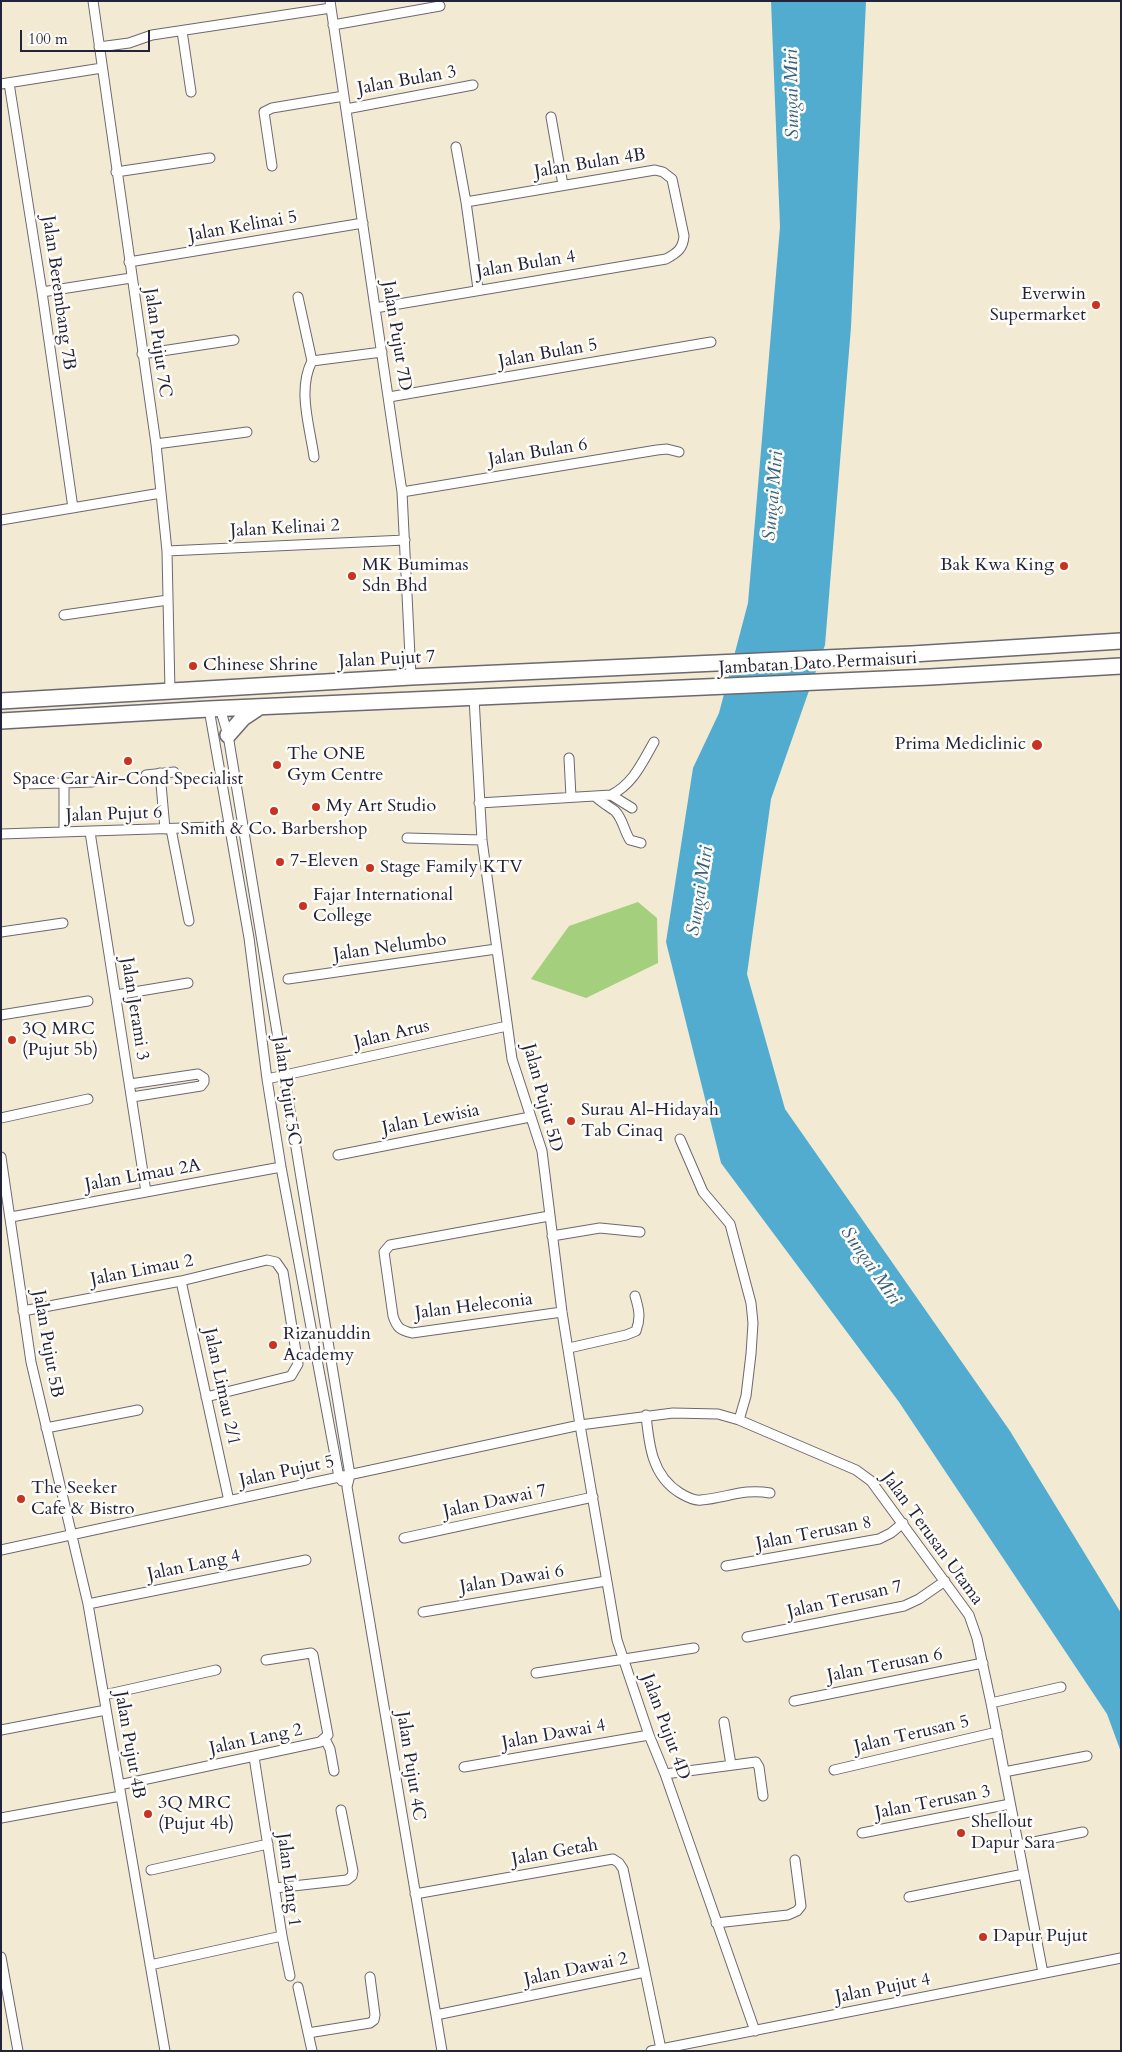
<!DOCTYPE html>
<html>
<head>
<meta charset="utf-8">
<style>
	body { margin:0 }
	#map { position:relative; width:1122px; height:2052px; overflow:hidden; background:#f3ead3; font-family:Cardo,serif }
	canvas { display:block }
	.frame { position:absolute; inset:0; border:2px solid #22223b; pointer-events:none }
	.scale { position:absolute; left:20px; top:30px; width:130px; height:22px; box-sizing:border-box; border:2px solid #22223b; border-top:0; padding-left:6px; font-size:15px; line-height:18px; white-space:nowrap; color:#22223b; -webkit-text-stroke:4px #fdfcf7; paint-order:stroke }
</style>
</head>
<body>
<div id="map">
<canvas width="1122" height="2052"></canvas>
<div class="frame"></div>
<div class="scale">100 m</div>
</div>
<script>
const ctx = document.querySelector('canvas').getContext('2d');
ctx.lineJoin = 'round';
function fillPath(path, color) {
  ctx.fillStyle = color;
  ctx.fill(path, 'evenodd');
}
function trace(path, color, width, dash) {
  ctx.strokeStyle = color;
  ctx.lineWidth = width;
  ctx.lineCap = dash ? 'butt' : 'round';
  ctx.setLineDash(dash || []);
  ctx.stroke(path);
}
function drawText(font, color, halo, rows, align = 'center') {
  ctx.font = font + ' Cardo,serif';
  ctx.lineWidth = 5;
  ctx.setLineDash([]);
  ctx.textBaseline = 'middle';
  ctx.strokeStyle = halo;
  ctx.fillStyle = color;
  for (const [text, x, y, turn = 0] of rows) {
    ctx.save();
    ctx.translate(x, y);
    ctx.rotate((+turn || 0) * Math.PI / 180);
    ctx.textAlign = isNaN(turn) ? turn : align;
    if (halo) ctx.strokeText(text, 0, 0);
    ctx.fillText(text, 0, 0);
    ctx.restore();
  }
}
const green = new Path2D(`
	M638 902 657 918 658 963 586 998 531 979 569 926Z`);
const water = new Path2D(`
	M771 1H866L851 327 825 645 771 799 747 974 785 1109 1010 1431 1121 1613V1752L1107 1714 899 1402 721 1163 666 942 693 768 719 713 748 603 780 227Z`);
const street = new Path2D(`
	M93 1 156 444 167 551 170 692
	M330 1 402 492 411 677
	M333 25 440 6
	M182 31 191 92
	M99 47 129 43 152 35 331 8
	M9 83 42 292 73 508
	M1 84 102 68
	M346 109 473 85
	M551 117 563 185
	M456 147 466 202 478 289
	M272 166 264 112 272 108 344 96
	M116 172 210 158
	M129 262 363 223
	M42 292 131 278
	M298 297 312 361C297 390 310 427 314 457
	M375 308 666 259C677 253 683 249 684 236L672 179 663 172 655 170 466 202
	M142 354 234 340
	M312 361 382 352
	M389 397 711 342
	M156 444 247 432
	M402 492 657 450 667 449 679 452
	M1 520 161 493
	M167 551 405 540
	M64 615 168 600
	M474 698 482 840 512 1059 542 1151 562 1312 580 1425 617 1640 649 1735 665 1774 755 2031
	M220 708 228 735C268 982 308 1229 350 1475L347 1487 442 2051
	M209 709 249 938 267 1079 281 1167 339 1477 342 1481
	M569 758 571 797
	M160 773 165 829
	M146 775 174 772
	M26 784 64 783
	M611 795 632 808
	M595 796C601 802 608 806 615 811 623 819 624 831 630 840L641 843
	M479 803 611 795C633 784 642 763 654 742
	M171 829 189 921
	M64 832V783L92 782
	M90 832 146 1192
	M1 834 243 826
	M407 838 482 840
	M1 932 63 923
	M288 979 496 949
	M116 995 188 983
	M1 1015 88 1001
	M267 1079 507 1026
	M130 1084 198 1074 204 1078V1082L201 1086 132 1097
	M1 1118 88 1099
	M680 1139 703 1192 730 1224 751 1303 753 1323 751 1354 746 1396 739 1420
	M338 1155 530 1117
	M1 1157 31 1362 88 1604 165 2051
	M549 1216 390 1245 384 1252 393 1316C397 1328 400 1330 412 1333L562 1312
	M11 1217 281 1167
	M552 1236 600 1228 640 1232
	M181 1281 229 1501
	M23 1311 181 1281 267 1260 276 1262 283 1272 298 1364 291 1376 206 1397
	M569 1348 626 1335 636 1331C641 1318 639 1309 635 1296
	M646 1415C649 1445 652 1476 680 1493 685 1496 695 1501 701 1500 726 1498 744 1488 770 1493
	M46 1428 138 1410
	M404 1538 593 1497
	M1 1550 580 1425 673 1413 718 1414 739 1420 856 1470 871 1481 969 1615 977 1638 991 1703 1043 1973
	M726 1566 879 1539 891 1533 903 1523
	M88 1604 306 1560
	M423 1612 606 1581
	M747 1637 904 1606 919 1599 945 1581
	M536 1673 694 1648
	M104 1695 216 1670
	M794 1701 983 1663
	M991 1703 1061 1687
	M724 1722 731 1765
	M1 1730 106 1710
	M325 1739 330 1749 334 1771
	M464 1767 649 1735
	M834 1770 997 1732
	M1004 1772 1087 1756
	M665 1774 756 1762 759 1767 763 1796
	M119 1785 320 1742 328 1735 313 1655 311 1653 266 1660
	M1 1818 121 1796
	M862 1833 1010 1804
	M1019 1845 1083 1832
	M151 1870 268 1844
	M275 1888 347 1880 352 1876 353 1871 341 1810
	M415 1894 613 1859 619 1863 623 1869 645 1972
	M909 1897 1024 1874
	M716 1923 788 1915 797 1911 801 1906 795 1860
	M282 1936 290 1976
	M1 1957 18 2051
	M150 1965 282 1936 254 1757
	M298 1987 312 2051
	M436 2015 645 1972 661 2049
	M308 2033 370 2023 374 2020 375 2015 370 1977
	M651 2051 1121 1958`);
const primary = new Path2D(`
	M1 701 411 677 912 654 1121 641
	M1 721 209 709 930 677 1121 666
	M228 735 243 718 258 708`);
const markers = [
	[1096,305,5,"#c8321e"],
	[1064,566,5,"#c8321e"],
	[352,576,5,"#c8321e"],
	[193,666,5,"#c8321e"],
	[1037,745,6,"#c8321e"],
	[128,761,5,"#c8321e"],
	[277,765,5,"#c8321e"],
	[316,807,5,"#c8321e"],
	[274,811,5,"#c8321e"],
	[280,862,5,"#c8321e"],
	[370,868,5,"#c8321e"],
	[303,906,5,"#c8321e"],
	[12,1040,5,"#c8321e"],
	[571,1121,5,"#c8321e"],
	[273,1345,5,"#c8321e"],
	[21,1499,5,"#c8321e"],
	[148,1814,5,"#c8321e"],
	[961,1833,5,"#c8321e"],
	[983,1937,5,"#c8321e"]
];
const streetNames = [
	["Jalan Bulan 3",407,81,-10],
	["Jalan Bulan 4B",590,164,-9],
	["Jalan Kelinai 5",243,227,-10],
	["Jalan Bulan 4",526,265,-9],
	["Jalan Berembang 7B",58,293,82],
	["Jalan Pujut 7D",396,336,81],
	["Jalan Pujut 7C",157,343,82],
	["Jalan Bulan 5",548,354,-10],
	["Jalan Bulan 6",538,453,-9],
	["Jalan Kelinai 2",285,529,-3],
	["Jalan Pujut 7",387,660,-3],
	["Jambatan Dato Permaisuri",818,664,-3],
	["Jalan Pujut 6",114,815,-2],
	["Jalan Nelumbo",390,948,-8],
	["Jalan Jerami 3",134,1009,81],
	["Jalan Arus",392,1035,-13],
	["Jalan Pujut 5C",286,1091,82],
	["Jalan Pujut 5D",542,1098,75],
	["Jalan Lewisia",431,1120,-11],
	["Jalan Limau 2A",143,1176,-10],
	["Jalan Limau 2",142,1271,-11],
	["Jalan Heleconia",474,1307,-7],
	["Jalan Pujut 5B",47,1344,80],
	["Jalan Limau 2/1",221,1387,78],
	["Jalan Pujut 5",287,1472,-12],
	["Jalan Dawai 7",495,1502,-12],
	["Jalan Terusan 8",814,1534,-11],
	["Jalan Terusan Utama",932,1539,54],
	["Jalan Lang 4",194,1566,-12],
	["Jalan Dawai 6",512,1580,-9],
	["Jalan Terusan 7",845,1600,-13],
	["Jalan Terusan 6",885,1666,-11],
	["Jalan Pujut 4D",665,1727,70],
	["Jalan Dawai 4",554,1735,-10],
	["Jalan Terusan 5",912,1735,-13],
	["Jalan Lang 2",256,1740,-12],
	["Jalan Pujut 4B",129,1745,80],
	["Jalan Pujut 4C",410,1766,81],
	["Jalan Terusan 3",933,1803,-11],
	["Jalan Getah",555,1853,-10],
	["Jalan Lang 1",288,1880,83],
	["Jalan Dawai 2",576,1970,-12],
	["Jalan Pujut 4",883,1989,-11]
];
const poiNames = [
	["Everwin",1086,295,"right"],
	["Supermarket",1086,316,"right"],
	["MK Bumimas",362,566],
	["Sdn Bhd",362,587],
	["Bak Kwa King",1054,566,"right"],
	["Chinese Shrine",203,666],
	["Prima Mediclinic",1026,745,"right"],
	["The ONE",287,755],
	["Gym Centre",287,776],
	["Space Car Air-Cond Specialist",128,780,"center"],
	["My Art Studio",326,807],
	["Smith & Co. Barbershop",274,830,"center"],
	["7-Eleven",290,862],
	["Stage Family KTV",380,868],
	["Fajar International",313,896],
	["College",313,917],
	["3Q MRC",22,1030],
	["(Pujut 5b)",22,1051],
	["Surau Al-Hidayah",581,1111],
	["Tab Cinaq",581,1132],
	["Rizanuddin",283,1335],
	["Academy",283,1356],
	["The Seeker",31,1489],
	["Cafe & Bistro",31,1510],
	["3Q MRC",158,1804],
	["(Pujut 4b)",158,1825],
	["Shellout",971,1823],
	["Dapur Sara",971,1844],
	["Dapur Pujut",993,1937]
];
const waterNames = [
	["Sungai Miri",793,94,-91],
	["Sungai Miri",774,496,-85],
	["Sungai Miri",701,891,-81],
	["Sungai Miri",870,1266,55]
];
fillPath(green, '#a4cf7c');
fillPath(water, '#51accf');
trace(street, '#6b6870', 11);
trace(primary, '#6b6870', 18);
trace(street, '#fff', 9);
trace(primary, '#fff', 15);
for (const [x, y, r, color] of markers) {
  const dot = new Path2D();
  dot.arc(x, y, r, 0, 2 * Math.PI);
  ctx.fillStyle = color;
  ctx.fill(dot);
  trace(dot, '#fdfcf7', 2);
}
drawText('18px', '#22223b', '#fdfcf7', streetNames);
drawText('18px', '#22223b', '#fdfcf7', poiNames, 'left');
drawText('italic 19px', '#37607e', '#fdfcf7', waterNames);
</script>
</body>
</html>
